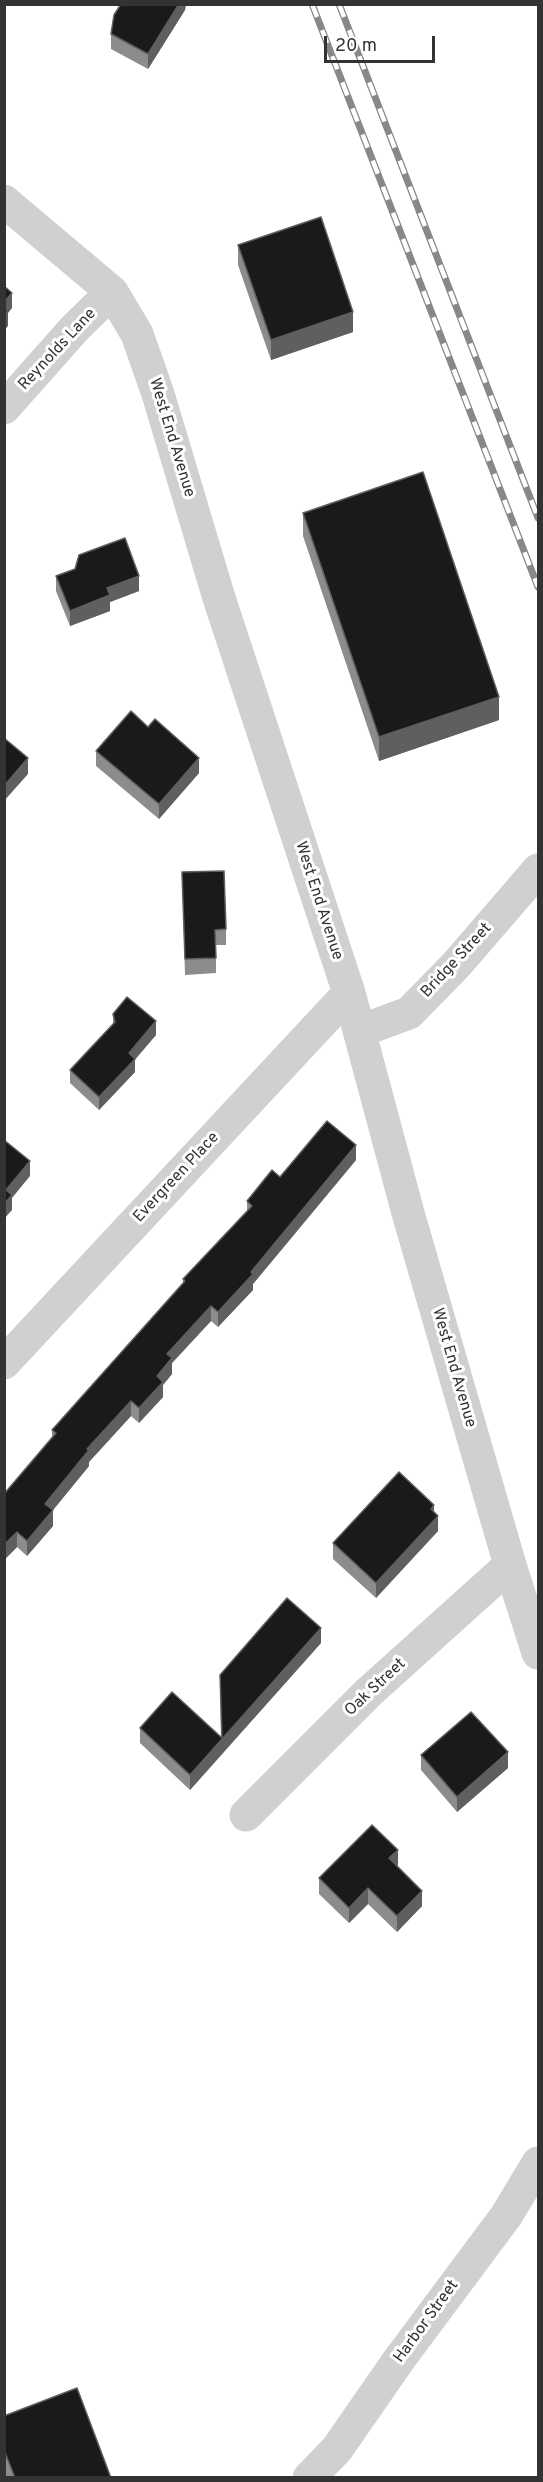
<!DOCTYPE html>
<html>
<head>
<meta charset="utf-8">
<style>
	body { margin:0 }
	#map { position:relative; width:543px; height:2482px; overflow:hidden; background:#fff; font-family:Overpass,sans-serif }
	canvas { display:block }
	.frame { position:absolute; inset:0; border:6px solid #333; pointer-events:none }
	.scale { position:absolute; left:324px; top:36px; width:111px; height:27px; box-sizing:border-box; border:3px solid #333; border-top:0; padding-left:8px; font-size:18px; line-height:21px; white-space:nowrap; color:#333; -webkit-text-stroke:4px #fff; paint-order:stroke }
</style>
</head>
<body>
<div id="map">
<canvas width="543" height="2482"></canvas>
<div class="frame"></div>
<div class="scale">20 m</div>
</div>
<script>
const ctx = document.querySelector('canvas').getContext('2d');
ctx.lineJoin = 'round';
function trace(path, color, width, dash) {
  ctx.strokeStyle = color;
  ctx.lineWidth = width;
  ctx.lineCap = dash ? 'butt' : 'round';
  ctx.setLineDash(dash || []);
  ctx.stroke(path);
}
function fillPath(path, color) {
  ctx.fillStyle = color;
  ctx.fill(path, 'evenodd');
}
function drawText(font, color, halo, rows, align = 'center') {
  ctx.font = font + ' Overpass,sans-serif';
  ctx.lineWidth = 6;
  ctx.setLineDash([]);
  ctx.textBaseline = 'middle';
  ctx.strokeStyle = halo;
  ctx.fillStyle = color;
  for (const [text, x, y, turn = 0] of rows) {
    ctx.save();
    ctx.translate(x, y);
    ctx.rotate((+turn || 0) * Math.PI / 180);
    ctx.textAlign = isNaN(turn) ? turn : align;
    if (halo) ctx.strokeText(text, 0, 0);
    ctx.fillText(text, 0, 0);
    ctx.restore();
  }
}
const street = new Path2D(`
	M4 201 112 292 137 334 158 394 219 598 349 993 408 1213 510 1565 538 1653
	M4 408 75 328 112 292
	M360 1031 409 1013 456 965 538 870
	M4 1363 349 993
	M246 1815 369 1692 510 1565
	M309 2478 337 2449 398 2361 506 2216 538 2163`);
const rail = new Path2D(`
	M312 4 538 587
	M339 4 538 518`);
const wall = new Path2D(`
	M121 4H186L185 10 148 69 111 49V34Z
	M238 245 353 332 271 360 238 265Z
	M303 513 499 720 379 761 303 536Z
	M56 576 139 591 110 602V611L70 626 56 591Z
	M96 751 199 773 159 819 96 766Z
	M182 872 226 929V945H216V973L185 975Z
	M113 1014 156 1035 135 1059V1072L99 1110 70 1083V1070L113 1024Z
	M356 1160 253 1284V1290L218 1327 211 1321 172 1363V1374L163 1385V1397L139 1423 131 1416 89 1462V1466L53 1510V1526L27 1556 17 1547 4 1560V1494L52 1438V1430L183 1284V1279L247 1211V1201L280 1177Z
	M438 1531 376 1598 333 1559V1543Z
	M321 1643 190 1790 140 1743V1728L221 1737 220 1675Z
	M421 1755 508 1768 457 1812 421 1770Z
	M398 1865 397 1866 422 1906 397 1932 368 1904 349 1923 319 1894V1878Z
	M4 2416 111 2478H7L4 2470Z`);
const shadedWall = new Path2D(`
	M179 4H186L185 10 148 69V54Z
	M12 293V308L8 313V326L4 331V302Z
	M353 312V332L271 360V340Z
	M139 576V591L110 602V611L70 626V611L107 588Z
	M499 697V720L379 761V737Z
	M28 758V774L4 801V786Z
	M199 758V773L159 819V804Z
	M156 1021V1035L133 1062 135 1059V1072L99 1110V1097L129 1053Z
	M356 1145V1160L253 1284V1290L218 1327V1312Z
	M30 1161V1176L12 1198V1210L4 1219 6 1190Z
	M211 1306V1321L172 1363V1374L163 1385V1397L139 1423V1408L157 1376 167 1354Z
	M131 1401V1416L89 1462V1466L49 1515 53 1510V1526L27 1556V1541L45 1504 87 1449Z
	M434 1505V1519L438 1516V1531L376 1598V1583L431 1509Z
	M17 1532V1547L4 1560V1545Z
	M321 1628V1643L190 1790V1775Z
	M508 1752V1768L457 1812V1797Z
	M398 1850V1865L389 1873V1858Z
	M368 1888V1904L349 1923V1908Z
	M422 1891V1906L397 1932V1916Z`);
const building = new Path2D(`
	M121 4H179L148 54 111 34 114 15Z
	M321 217 353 312 271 340 238 245Z
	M4 286 12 293 4 302Z
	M4 308 8 311 4 315Z
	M423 472 499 697 379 737 303 513Z
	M125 538 139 576 107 588 110 595 70 611 56 576 75 569 79 555Z
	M131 711 148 727 155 719 199 758 159 804 96 751Z
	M4 738 28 758 4 786Z
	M224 871 226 929 215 930 216 958 185 959 182 872Z
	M127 997 156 1021 129 1053 135 1059 99 1097 70 1070 115 1022 113 1014Z
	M327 1121 356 1145 251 1272 253 1274 218 1312 211 1306 167 1354 172 1358 157 1376 163 1382 139 1408 131 1401 87 1449 89 1450 45 1504 53 1510 27 1541 17 1532 4 1545V1494L56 1433 52 1430 185 1281 183 1279 252 1206 247 1201 272 1170 280 1177Z
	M4 1140 30 1161 6 1190 12 1195 4 1204Z
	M399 1472 434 1505 431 1509 438 1516 376 1583 333 1543Z
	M287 1598 321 1628 190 1775 140 1728 172 1692 222 1738 220 1675Z
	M471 1712 508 1752 457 1797 421 1755Z
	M372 1825 398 1850 389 1858 422 1891 397 1916 368 1888 349 1908 319 1878Z
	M77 2388 111 2478H15L4 2450V2416Z`);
const streetNames = [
	["Reynolds Lane",58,350,-47],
	["West End Avenue",171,438,73],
	["West End Avenue",318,901,72],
	["Bridge Street",457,961,-47],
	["Evergreen Place",177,1178,-47],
	["West End Avenue",453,1368,74],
	["Oak Street",376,1688,-43],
	["Harbor Street",427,2322,-54]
];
trace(street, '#d0d0d0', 33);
trace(rail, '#888', 7);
trace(rail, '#fff', 4.5, [14]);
fillPath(wall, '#8c8c8c');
fillPath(shadedWall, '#5f5f5f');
fillPath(building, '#1a1a1a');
trace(building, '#5f5f5f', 1.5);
drawText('16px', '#333', '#fff', streetNames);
</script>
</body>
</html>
